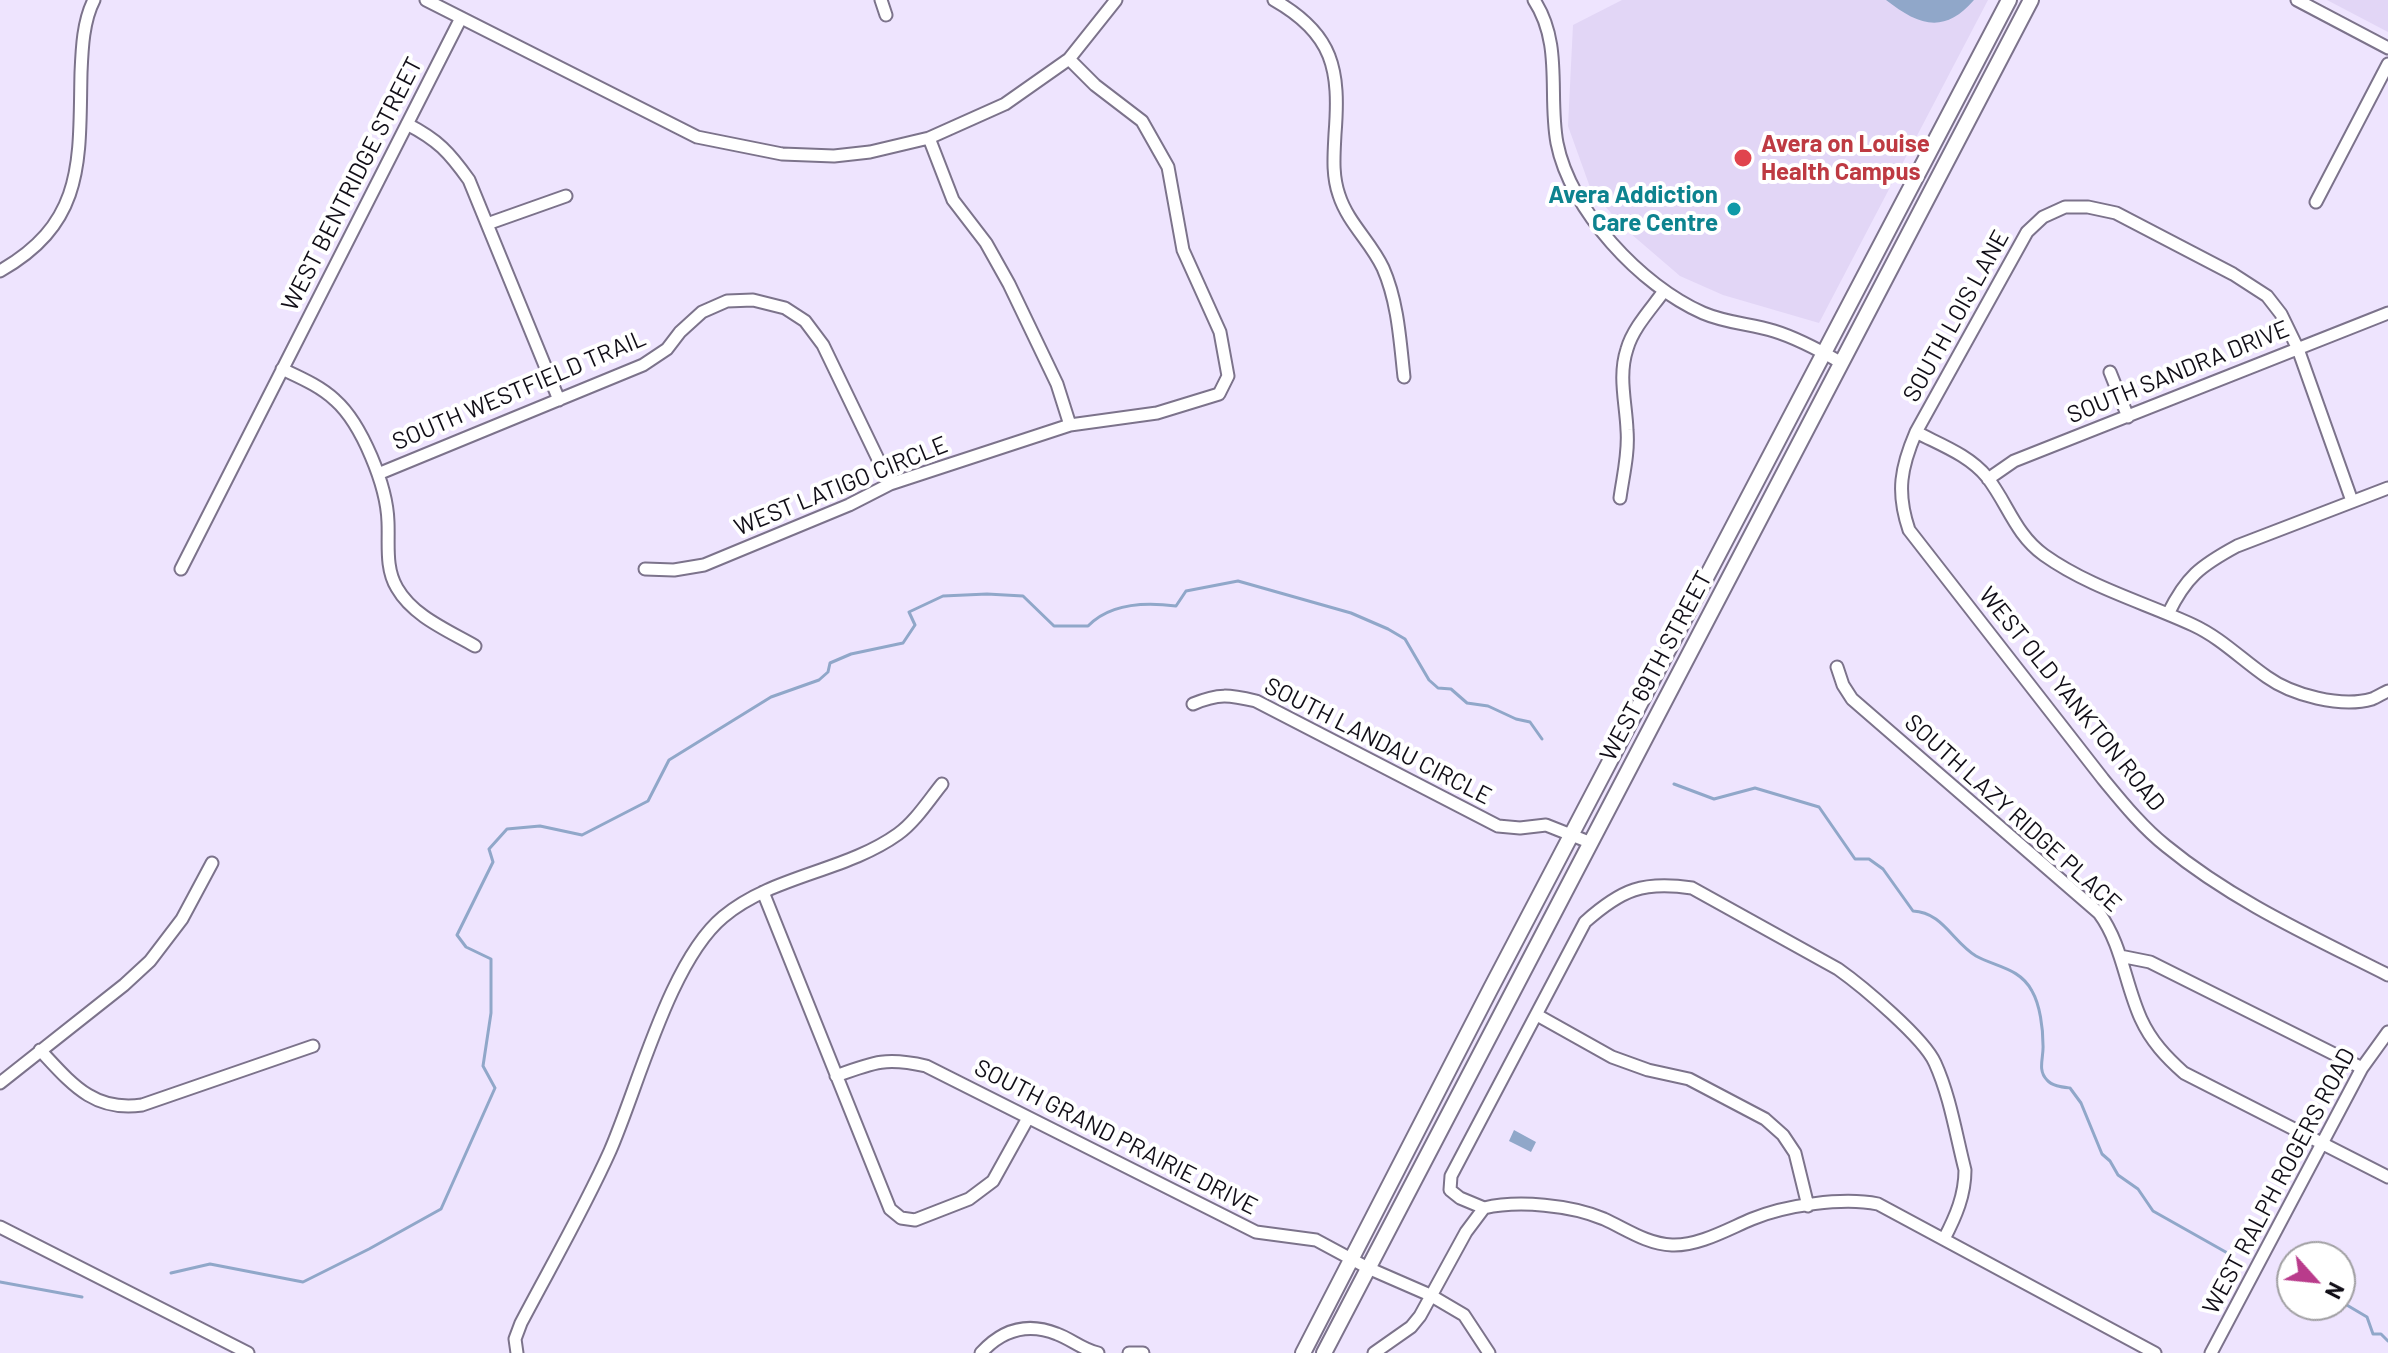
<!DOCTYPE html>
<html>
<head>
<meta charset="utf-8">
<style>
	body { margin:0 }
	#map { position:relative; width:2388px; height:1353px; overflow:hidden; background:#eee4fe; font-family:Barlow,sans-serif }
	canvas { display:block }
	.north { position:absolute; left:2276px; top:1241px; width:80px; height:80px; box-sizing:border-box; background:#fff; border:2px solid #a09fa2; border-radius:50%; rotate:117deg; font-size:22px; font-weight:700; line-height:32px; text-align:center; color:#110e17 }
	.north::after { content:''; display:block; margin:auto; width:28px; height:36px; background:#b93b8b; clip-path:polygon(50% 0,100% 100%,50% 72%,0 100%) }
</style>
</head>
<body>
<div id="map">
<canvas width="2388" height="1353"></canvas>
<div class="north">N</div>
</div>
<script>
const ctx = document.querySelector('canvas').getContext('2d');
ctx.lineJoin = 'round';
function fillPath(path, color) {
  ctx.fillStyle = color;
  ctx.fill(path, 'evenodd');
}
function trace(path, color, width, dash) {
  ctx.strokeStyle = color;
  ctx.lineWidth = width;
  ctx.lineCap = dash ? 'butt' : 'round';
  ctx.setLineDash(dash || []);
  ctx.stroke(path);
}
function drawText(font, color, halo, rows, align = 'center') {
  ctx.font = font + ' Barlow,sans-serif';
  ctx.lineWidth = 8;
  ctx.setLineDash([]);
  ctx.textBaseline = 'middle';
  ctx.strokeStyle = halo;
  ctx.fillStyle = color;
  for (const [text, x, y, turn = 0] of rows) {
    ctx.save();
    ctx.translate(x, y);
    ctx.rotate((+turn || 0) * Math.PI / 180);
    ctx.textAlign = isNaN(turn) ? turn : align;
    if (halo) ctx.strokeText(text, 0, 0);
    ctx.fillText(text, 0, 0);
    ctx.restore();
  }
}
const built = new Path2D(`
	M1622 0H1988L1819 323 1723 295 1680 276 1623 227 1591 190 1568 126 1573 25Z
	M2327 0H2388V32Z`);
const water = new Path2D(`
	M1886 0H1974C1944 35 1918 25 1886 0Z
	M1514 1130 1536 1142 1531 1152 1509 1141Z`);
const stream = new Path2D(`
	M1674 784 1714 799 1755 788 1819 807 1855 859H1869L1883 869 1913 911C1942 912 1953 942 1976 956 1996 967 2020 968 2032 991 2040 1005 2043 1028 2043 1045 2044 1057 2037 1070 2047 1080 2052 1086 2062 1087 2070 1088L2081 1103 2102 1154 2110 1161 2118 1175 2138 1189 2153 1211 2231 1255
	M171 1273 210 1264 303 1282 369 1249 441 1209 495 1088 483 1066 491 1013V959L466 947 457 935 493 862 489 849 507 829 540 826 582 835 648 801 669 760 771 697 819 680 828 672 830 663 851 654 903 643 915 625 909 612 943 596 987 594 1023 596 1054 626H1088C1110 603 1146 602 1176 606L1186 591 1238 581 1351 613 1388 629 1405 639 1429 680 1438 688 1451 689 1467 703 1488 706 1516 719 1530 722 1542 739
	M2285 1277 2292 1280
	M0 1282 82 1297
	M2340 1301 2367 1317 2373 1334H2381L2388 1341`);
const minor = new Path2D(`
	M426 0 697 137 782 154 834 156 870 152 929 138 1005 104 1069 59 1116 0
	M881 0 886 15
	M1274 0C1334 34 1340 70 1335 134 1334 155 1332 175 1339 195 1348 223 1371 242 1383 268 1398 302 1400 341 1404 377
	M1534 0C1563 44 1548 95 1557 143 1570 210 1641 286 1703 313 1726 323 1751 324 1774 331 1797 338 1819 350 1840 362
	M2297 0 2388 48
	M407 124C438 140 449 152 469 180L559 400
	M929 138 953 200 986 243 1009 284 1057 384 1070 425
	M2316 202 2388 64
	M487 224 566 196
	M0 271C86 222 79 160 81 73 82 49 83 21 94 0
	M282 369C301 378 320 386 335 400 362 424 387 486 388 522 389 544 385 568 397 588 413 616 447 630 475 646
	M2110 372 2128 417
	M1916 432C1941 445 1969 455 1987 477 2008 504 2015 534 2044 555 2089 587 2143 602 2193 625 2221 638 2241 659 2267 677 2292 695 2341 708 2372 699 2377 697 2383 693 2388 691
	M378 474 643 365 667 349 680 332 702 312 727 301 753 300 785 308 805 321 823 345 890 484
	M1988 479 2014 461 2388 313
	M1620 498C1623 476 1629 453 1627 430 1626 403 1618 376 1627 349 1633 328 1651 309 1664 291
	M2352 501 2298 349 2281 314 2267 296 2233 274 2116 213 2088 207H2065L2043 217 2027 232 1916 432C1901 467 1896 492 1909 530L2103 779C2122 802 2142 827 2166 846 2233 901 2311 936 2388 975
	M181 569 461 18
	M645 569 674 570 704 565 849 505 890 484 1070 425 1157 413 1219 394 1228 376 1220 332 1183 250 1168 167 1142 121 1095 85 1069 59
	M2168 614C2186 577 2200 566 2237 546L2388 488
	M1837 667 1843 685 1852 699 2099 913C2122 944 2125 984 2141 1019 2151 1041 2166 1057 2184 1073L2388 1177
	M1193 704C1219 693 1229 695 1256 701L1498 826 1520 828 1546 825 1589 842
	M763 892 890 1209 901 1218 915 1220 969 1199 993 1181 1028 1118
	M2120 956 2150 962 2362 1068
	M1537 1015 1612 1057 1648 1070 1689 1079 1765 1119 1783 1135 1795 1153 1808 1206
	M40 1050C71 1083 93 1112 142 1105L313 1046
	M836 1076C874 1062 886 1057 926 1066L1256 1232 1316 1240 1368 1268 1430 1295 1464 1315 1489 1353
	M0 1083 124 985 150 961 182 919 212 863
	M1484 1208 1460 1198 1450 1190 1451 1176 1585 922C1622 889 1643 881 1692 888L1838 969C1862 986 1924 1038 1935 1063 1950 1096 1956 1135 1965 1170 1965 1195 1956 1216 1944 1239
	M1484 1208C1518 1200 1571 1205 1604 1219 1626 1229 1647 1244 1672 1245 1699 1246 1728 1229 1752 1219 1786 1205 1843 1197 1878 1204L2155 1353
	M0 1227 248 1353
	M517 1353 515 1339 521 1323C551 1266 584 1209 610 1151 638 1087 670 961 723 917 773 875 845 872 898 834 915 822 929 800 942 784
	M981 1353C1002 1330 1027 1322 1057 1334 1071 1339 1083 1350 1098 1353
	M1129 1353H1143
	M1374 1353 1411 1327 1420 1316 1466 1232 1484 1208
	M2211 1353 2362 1068 2388 1032`);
const major = new Path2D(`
	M1303 1353 1491 988 2009 0
	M1324 1353 2031 0`);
const markers = [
	[1743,158,10,"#e0444e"],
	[1734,209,8,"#0f9aa8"]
];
const healthNames = [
	["Avera on Louise",1761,144],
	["Health Campus",1761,172]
];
const streetNames = [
	["WEST BENTRIDGE STREET",352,184,-63],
	["SOUTH LOIS LANE",1956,316,-61],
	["SOUTH SANDRA DRIVE",2178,372,-22],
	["SOUTH WESTFIELD TRAIL",519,390,-23],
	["WEST LATIGO CIRCLE",841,486,-22],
	["WEST 69TH STREET",1656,666,-62],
	["WEST OLD YANKTON ROAD",2072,699,51],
	["SOUTH LANDAU CIRCLE",1378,741,27],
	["SOUTH LAZY RIDGE PLACE",2013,813,42],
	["SOUTH GRAND PRAIRIE DRIVE",1116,1137,27],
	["WEST RALPH ROGERS ROAD",2279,1181,-62]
];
const cultureNames = [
	["Avera Addiction",1718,195],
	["Care Centre",1718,223]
];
fillPath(built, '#e2d6f6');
fillPath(water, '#90a7c9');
trace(stream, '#90a7c9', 3);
trace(minor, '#7c738b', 15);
trace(major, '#7c738b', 18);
trace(minor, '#fff', 11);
trace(major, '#fff', 14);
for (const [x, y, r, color] of markers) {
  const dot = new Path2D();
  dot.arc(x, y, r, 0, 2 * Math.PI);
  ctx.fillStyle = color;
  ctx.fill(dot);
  trace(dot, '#fff', 3);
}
drawText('bold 24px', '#be3a42', '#fff', healthNames, 'left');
drawText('24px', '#110e17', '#fff', streetNames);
drawText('bold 24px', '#0d838f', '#fff', cultureNames, 'right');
</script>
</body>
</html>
